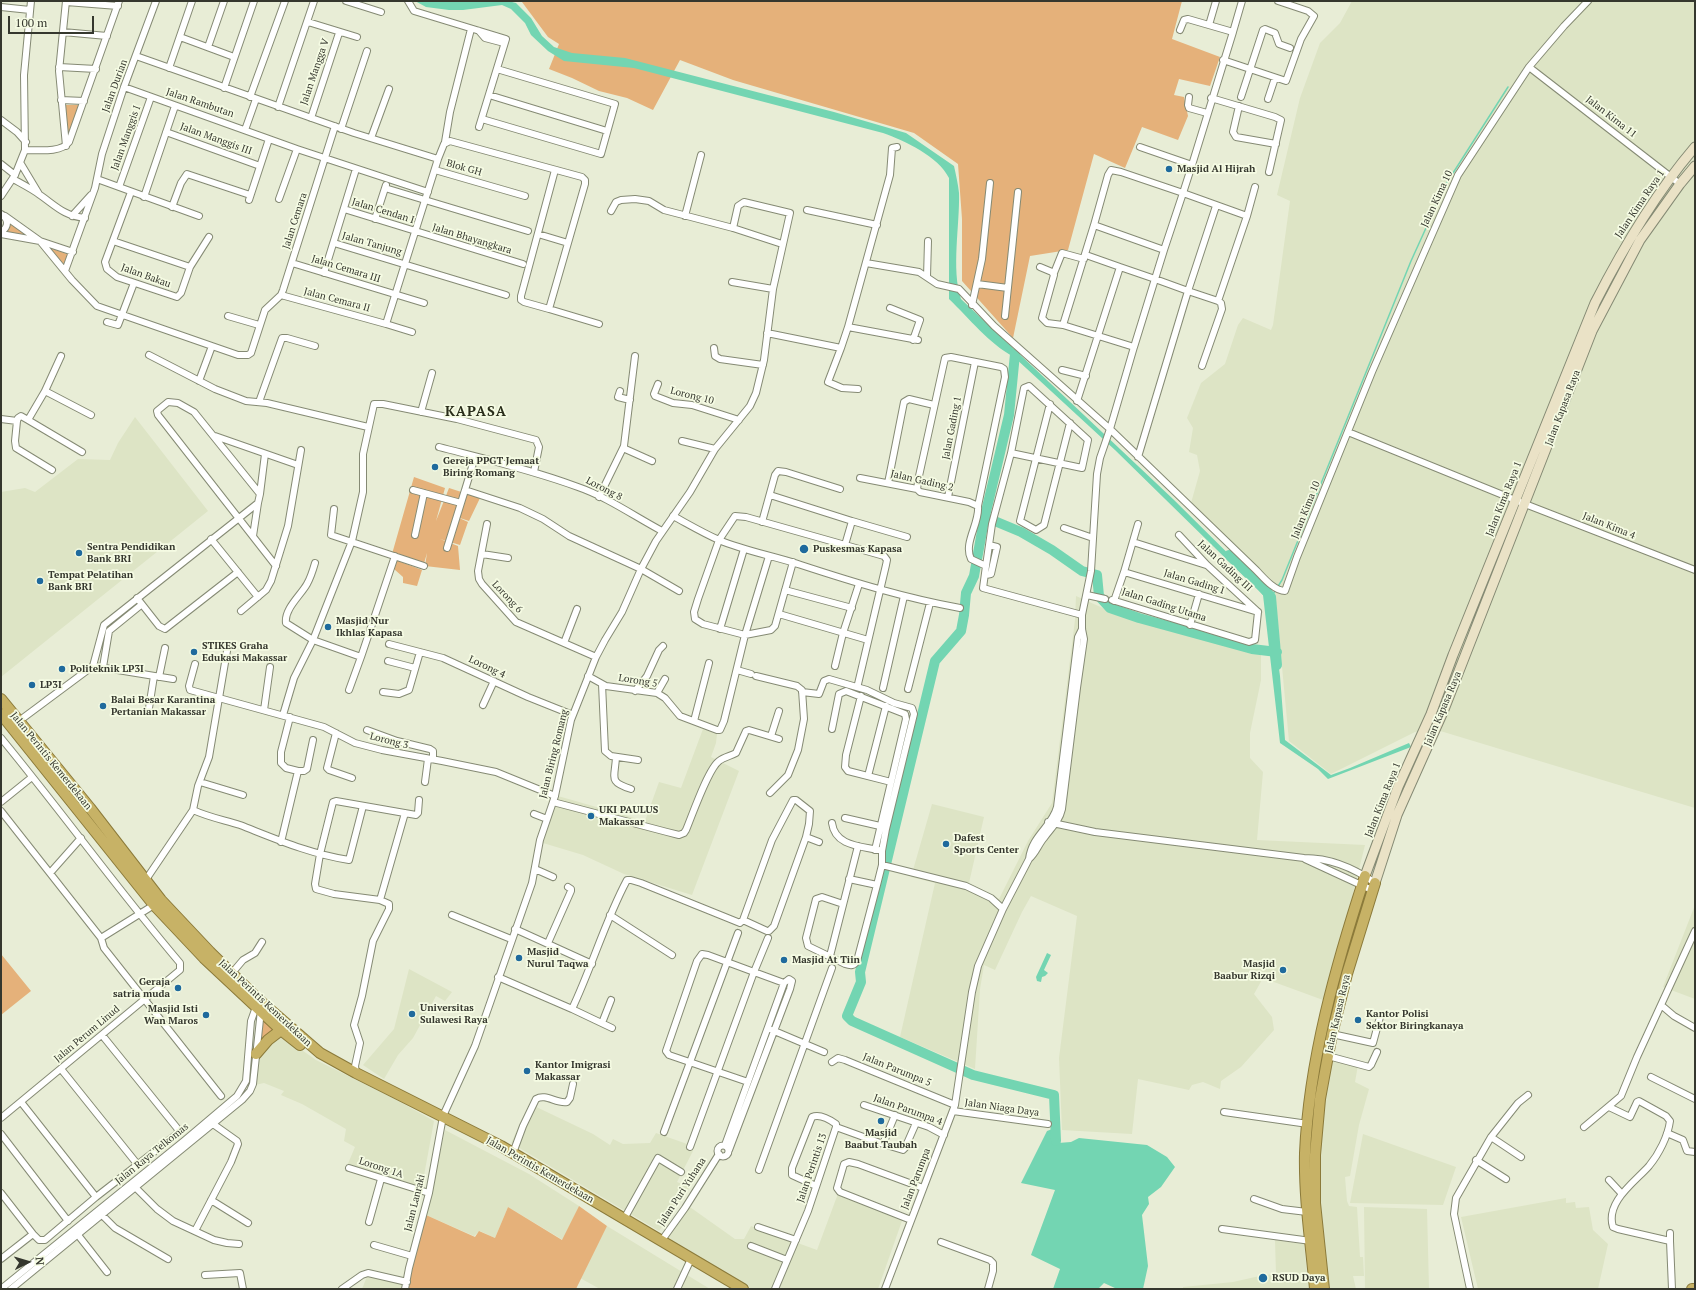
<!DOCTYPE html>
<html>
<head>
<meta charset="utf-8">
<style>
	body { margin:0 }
	#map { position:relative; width:1696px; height:1290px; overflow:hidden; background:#e8edd6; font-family:"PT Serif",serif }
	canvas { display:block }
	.frame { position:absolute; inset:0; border:2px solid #35372e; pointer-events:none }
	.north { position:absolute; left:8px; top:1242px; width:40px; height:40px; -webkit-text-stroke:3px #f5fbe3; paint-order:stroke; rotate:85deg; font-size:11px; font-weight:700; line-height:16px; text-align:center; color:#35372e }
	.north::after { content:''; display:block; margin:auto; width:14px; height:18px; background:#35372e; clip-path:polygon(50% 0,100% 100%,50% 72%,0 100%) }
	.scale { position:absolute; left:8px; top:16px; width:86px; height:18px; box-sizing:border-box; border:2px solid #35372e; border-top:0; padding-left:5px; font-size:12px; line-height:14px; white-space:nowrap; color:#35372e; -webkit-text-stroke:3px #f5fbe3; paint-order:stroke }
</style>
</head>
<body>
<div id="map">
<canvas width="1696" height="1290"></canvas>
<div class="frame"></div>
<div class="north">N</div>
<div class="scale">100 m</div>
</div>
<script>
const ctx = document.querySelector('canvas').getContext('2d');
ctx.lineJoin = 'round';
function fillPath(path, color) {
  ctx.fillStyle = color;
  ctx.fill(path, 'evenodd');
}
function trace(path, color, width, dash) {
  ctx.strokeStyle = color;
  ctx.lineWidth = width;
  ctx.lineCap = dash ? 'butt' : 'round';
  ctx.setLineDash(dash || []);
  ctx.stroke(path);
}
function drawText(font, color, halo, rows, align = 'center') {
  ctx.font = font + ' "PT Serif",serif';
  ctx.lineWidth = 3.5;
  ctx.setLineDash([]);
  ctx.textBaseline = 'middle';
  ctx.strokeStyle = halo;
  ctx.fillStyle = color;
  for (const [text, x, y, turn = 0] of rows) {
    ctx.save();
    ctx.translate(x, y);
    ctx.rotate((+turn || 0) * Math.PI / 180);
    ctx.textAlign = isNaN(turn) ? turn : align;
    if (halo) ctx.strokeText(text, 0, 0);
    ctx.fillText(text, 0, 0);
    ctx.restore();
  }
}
const built = new Path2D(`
	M1352 1H1695V808L1437 730 1415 732 1331 774 1289 741 1274 582 1193 508 1191 503 1200 471 1197 455 1189 452 1193 428 1187 418 1201 383 1225 364 1238 325 1243 318 1271 330 1273 325 1290 201 1277 195 1300 98 1320 43 1340 23Z
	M135 417 208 511 1 677V492L25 488 35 492 78 459 110 460 118 443Z
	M1076 596 1105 609 1261 655V680L1250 733V758L1263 772 1257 840 1365 845 1352 898 1323 1000 1263 978 1254 994 1272 1017 1274 1030 1241 1067 1221 1081 1220 1089 1203 1082 1192 1085 1189 1090 1138 1079 1132 1134 1062 1130 1059 1058 1077 916 1031 896 1022 912 995 970 984 965 980 989 975 1069 900 1037 935 883 911 877 932 804 984 817 969 883 999 899 1028 841 1052 803 1075 620Z
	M703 729 717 734 716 743 711 757 739 771 692 895 624 874 583 855 543 843 558 796 645 821 659 782 681 788Z
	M1695 905V999L1663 987Z
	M409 969 452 992 445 1001 436 996 413 1038 398 1055 384 1079 363 1065 394 1029Z
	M274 1028 289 1041 316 1060 395 1099 434 1121 421 1192 347 1166 355 1147 344 1141 346 1129 302 1104 281 1095 284 1091 264 1083 255 1085 257 1045Z
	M1328 1057 1358 1065 1355 1082 1369 1089 1359 1125 1350 1176 1345 1177 1347 1201 1349 1206 1357 1207 1360 1257H1363L1364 1276H1353L1356 1289H1326L1319 1223V1153Z
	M530 1104 593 1134 610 1145 613 1139 623 1144 650 1143 656 1133 690 1145 693 1151 677 1182 690 1187 659 1231 511 1143Z
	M445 1130 529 1174 579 1206 563 1240 508 1207 495 1238 480 1231 474 1236 426 1215Z
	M1363 1134 1456 1167 1443 1205 1350 1203Z
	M839 1191 903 1218 878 1289H752L701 1260 665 1235 687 1205 735 1239H744L751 1226 817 1250Z
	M1566 1198V1203L1575 1202 1576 1208 1589 1207 1593 1230 1608 1244 1598 1289H1478L1461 1217Z
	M1364 1207 1427 1209 1429 1289H1365Z
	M607 1226 710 1289H600L580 1278Z
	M1275 1240 1304 1244 1309 1289H1183V1287L1233 1282 1264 1275 1276 1274Z
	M368 1274 405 1283 404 1289H362Z`);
const green = new Path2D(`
	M519 1H1182L1172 39 1220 57 1210 86 1179 79 1174 95 1184 97 1188 116 1178 140 1142 127 1125 168 1094 154 1068 250 1030 256 1013 338 962 281V219L958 164 914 133 733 80 680 60 653 110 627 98 599 91 572 78 549 69 559 44 548 37 522 2Z
	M64 105H80L67 140Z
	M9 222 27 235 6 232 9 228Z
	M47 247 70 255 66 266Z
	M414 477 445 488 436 521 449 488 480 498 469 521 457 517 468 522 460 545 440 539 458 546 460 570 425 566 427 553 423 567 392 554Z
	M396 560 422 570 417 586 403 583V577L394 569Z
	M1 954 31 991 1 1015Z
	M262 1018 274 1028 257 1045Z
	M579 1206 607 1226 576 1289H405L426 1215 475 1237 479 1231 495 1238 508 1207 562 1240Z`);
const water = new Path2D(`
	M415 1H508L516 3 531 18 542 36 554 47 572 53 625 58 834 112 906 133 954 166C956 175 958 184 959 193 960 224 951 270 961 299L1173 499 1269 594 1280 676 1285 740 1331 775 1350 768 1409 743 1411 747 1328 779 1318 769 1280 743 1263 595 1115 450 1014 357C988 343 970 319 949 299V178C938 156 905 141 883 133L634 68 564 61 548 51 531 35 525 23 511 9 502 5 463 10H449L426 7Z
	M1047 953 1051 955 1044 970 1048 973 1045 976 1042 977 1041 982 1037 981 1036 977Z
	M1055 1128 1058 1143 1071 1142 1079 1138 1147 1145 1167 1157 1175 1167 1161 1187 1148 1197 1149 1204 1142 1215 1148 1266 1143 1289H1117L1104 1283 1098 1289H1053L1060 1269 1031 1255 1055 1190 1021 1183 1047 1131Z`);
const stream = new Path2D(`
	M1277 588 1282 580 1411 261 1446 184 1508 87
	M1271 597 1275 591`);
const river = new Path2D(`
	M1015 354 1009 415 984 520 974 576 966 593 964 615 961 631 935 661 860 972 861 982 847 1016 852 1021 973 1075 1054 1095 1056 1141
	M985 517 1021 532 1052 550 1082 571 1097 575 1099 596 1110 608 1139 618 1252 649 1277 652
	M1229 555 1261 585 1271 597 1277 665`);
const minor = new Path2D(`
	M66 1 59 71 66 146
	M346 1 381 12
	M408 1 414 11 506 39 479 127
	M66 2 118 6
	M1 7 30 10
	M308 22 357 37
	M1209 25 1216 1
	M1180 30 1184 20 1188 19 1233 32 1192 165
	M479 31 485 38 504 43
	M63 32 107 36
	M1233 32 1242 1
	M180 37 234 57
	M208 47 224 1
	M136 56 354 133 438 159
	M1223 60 1286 81 1301 39 1314 16 1308 11 1278 1
	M59 67 96 69
	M1529 67 1680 184
	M169 68 192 1
	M124 87 297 149 428 192
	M224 88 254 1
	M489 95 607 131
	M250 97 285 1
	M1189 97 1188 105 1189 108 1207 113
	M1241 97 1263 30 1265 29 1275 33 1279 44 1290 48
	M1211 98 1275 117 1281 120 1269 172
	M1268 99 1275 78
	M61 100 84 101
	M1239 106 1233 132 1236 137 1276 144
	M278 107 314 1
	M311 118 339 33
	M482 119 601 154 615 104 497 69
	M1 120 17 132 26 142
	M341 129 367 51
	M245 130 256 99
	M166 132 260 166
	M371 138 389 89
	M445 142 450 112 471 29
	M897 147 892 148 890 175 848 327 918 340
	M1140 147 1192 165 1183 193 1247 216 1218 301 1188 291 1216 206
	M25 150C38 150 61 153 69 142L119 1
	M1 164 15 175
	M21 164 39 194
	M435 170 525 196
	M13 179C22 184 32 189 40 195 56 206 64 216 85 218
	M97 179 199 216
	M119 187 151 97
	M385 188 528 231
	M131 192 105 262 107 269 117 277 177 297 181 293 190 267 209 237
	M1 196 15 175 25 150 24 75 31 1
	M144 197 175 106
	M279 199 297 149
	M249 200 269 139
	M172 207 181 183 187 174 250 195
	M344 209 523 264
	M807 210 877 225
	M611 211 616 202 621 200 635 199 649 201 664 210 733 228 782 244
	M1 214C9 219 9 227 1 232
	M5 216 40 241 73 252
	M72 216 91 195
	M685 216 701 155
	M1247 216 1255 187
	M375 219 386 185
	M1094 225 1108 175 1111 170 1121 172 1183 193 1164 250
	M1 234 40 241 72 280 97 306 212 346 238 355H248L251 353 265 310 281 295 283 290 335 126
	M538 234 568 243
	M113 241 190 267
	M334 243 506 295
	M292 263 424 303
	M866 263 919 272 937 284 959 289 994 326 1110 429 1256 570C1263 577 1274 591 1285 591L1297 557 1372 372 1458 175 1529 67 1564 26 1588 1
	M1040 267 1052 272 1054 275 1042 318 1047 323 1063 325
	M65 271 95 188 102 154 124 87 156 1
	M324 273 356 169
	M1054 273 1062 253 1084 259
	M927 277 928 241
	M732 282 773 289
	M977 284 1008 288
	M281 295 386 324 438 159 444 144 450 141 582 177 585 180V184L549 309 524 302 521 300V296L555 170
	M972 305 982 259 990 183
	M890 308 920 320 913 340
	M549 309 599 324
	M228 316 259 325
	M1005 316 1018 192
	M107 322 118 325 134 283
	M386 324 412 332
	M767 333 841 348 848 327
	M1134 347 1155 279 1188 291 1138 457
	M714 348 715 356 720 359 763 365
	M841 348 828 382 842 388 858 389
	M149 355 215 389 246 401 267 403 368 427
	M1202 366 1222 309 1221 303 1218 301
	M1062 370 1086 376
	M199 381 212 346
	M658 384 654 394 655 396 673 403 692 405 739 420
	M45 391 61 356
	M620 391 618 397 630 400
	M1077 401 1120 267 1086 255
	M259 402 282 338H287L315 346
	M1050 404 1020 521 1036 530 1044 525 1070 423
	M421 412 432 373
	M1 419 17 421 18 418 21 416 28 420 45 391 91 415
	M28 420 82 452
	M17 421 15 441 16 448 52 470
	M1348 432 1525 504 1695 570
	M215 436 298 465
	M682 441 715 449
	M439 447C485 459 532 470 578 487 607 497 634 516 662 531
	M623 448 652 461
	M860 478 917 489 920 492 969 502 978 506
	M888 483 904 402 909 399 934 405
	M917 489 919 476 945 358 951 357 1001 367 1004 369 1005 377 978 506C980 523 963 543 971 559L986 566 983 588 1082 615
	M413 490 461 503
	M465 490 475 457
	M260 494 265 454
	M770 495 852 521
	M599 497 624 446 635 356
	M948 497 975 362
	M334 509 331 535 424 566
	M673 516C688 524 703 533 719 540 745 551 774 556 801 565 853 582 905 598 960 608
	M762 522 775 475 778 471 786 472 840 489
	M487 524 478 571 479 579 482 584 516 622 596 657
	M1064 528 1093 538
	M415 535 424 493
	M1179 535 1207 565 1258 612
	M253 536 258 503
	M211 539 258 597
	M1133 542 1206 565
	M845 545 852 521 907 537
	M447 548 465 490 520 508 543 519 569 536 641 569 679 591
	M482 554 508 558
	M769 556 745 635 703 624 695 619 694 612 698 599 719 540 735 516 746 517 884 556 887 560 886 565 858 684
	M315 563C313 570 311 577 307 584 301 595 284 609 286 623L313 640 361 657 395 556
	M986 566 992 524 1011 453 1024 388 1029 386 1088 440 1082 468 1011 453
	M1124 572 1258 612
	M986 575 991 574 997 547 989 545
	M785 590 852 608
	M1087 595 1105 599
	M137 598 159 626 165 629 238 572
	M1112 600 1249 642 1255 640 1258 612
	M1114 601 1124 572 1138 524
	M241 611 266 590 271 581 288 526 301 450
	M779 614 868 640
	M1190 625 1199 594
	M720 629 744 549
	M564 643 577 609
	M389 644 443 658 528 697 573 715
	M388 661 415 668
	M195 664 189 686 190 690 324 727 355 743 382 750 442 761 496 772 555 796
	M93 666 173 679
	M835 666 843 633 859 584
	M103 667 109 631 141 605
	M737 670 751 674
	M588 676 606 686 657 693 665 698 680 716 717 730H720L724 721 745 635 771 630 775 626 793 562
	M756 676 797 686 802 690 804 719 798 750 788 775 770 793
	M159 677 165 648
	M602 684 605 751 611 756 638 760
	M883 688 904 596
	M908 689 930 603
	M349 690 361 657
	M635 691 647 676 659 650 663 646
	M383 692 399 694 409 690 420 652
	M802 692 819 694 824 681 829 679 867 690 894 703 912 708 914 714 886 829 882 851V865L966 886 991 898 1003 909
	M657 693 665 679
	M861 696 846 755 845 767 848 771 852 772 891 782
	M483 705 494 681
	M149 708 154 676
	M264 710 270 667
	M283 715 294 678 313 640 352 541 363 492V454L374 404H383L457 419 536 440 539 447 534 472
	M19 721 93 666 104 625 258 503 260 494 194 412 178 403 168 402 157 411 158 415 276 566
	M694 721 709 663
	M832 729 839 694 846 691 905 714 906 719 875 850
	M367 730 397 741 430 749 433 751V759
	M336 733 327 768 329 770 352 778
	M771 736 779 711
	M1 738C62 812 118 890 180 963V970L1 1118
	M616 757C615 778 608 782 631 789
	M298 771H304L307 769 313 740
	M868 776 886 706
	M200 782 243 795
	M425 782 428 759
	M1 802 32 777
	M553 802 667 832 679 835 684 833 686 830C692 816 708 769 719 761 724 757 731 756 736 753L746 731 749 730 779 739
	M193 810C208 817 224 820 240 825 276 839 310 854 349 860L363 806
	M1 811 101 938 154 905
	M405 813 380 900 334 894 316 889 315 884 320 854 333 802 336 801 416 815 418 813 419 800
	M534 814 547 819
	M845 818 880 826
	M1048 822 1095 832 1304 858C1330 858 1354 868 1375 883
	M832 823C835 846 860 846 878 850
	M281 842 298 771 286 768 281 763V752L290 717
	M1029 859C1032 835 1052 827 1057 807L1078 637 1082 629
	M1305 859 1372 890
	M535 869 553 877
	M50 873 81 838
	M145 881 193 810 198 786 209 757 228 645
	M877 885 882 865
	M843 904 822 897 816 899 806 938 808 946 845 964C851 966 854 966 857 961L877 885 849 879
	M452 915 511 939
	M610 915 672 955
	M743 920 767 931H769L774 926 806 837
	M515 929 592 964
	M101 938 104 948 221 1096
	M768 938 754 972 784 983
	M548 943 571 891V889L568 887
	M830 956 858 846
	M232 973 243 960 255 953 262 942
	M498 977 572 1009 612 1028
	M1661 1005 1674 1016 1695 1028
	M572 1009C592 967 605 921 627 880H631L641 883 740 923 743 920 772 840 793 800H796L810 811 809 824 806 837 819 842
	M602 1023 611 1000
	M772 1030 824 1052
	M1332 1034 1373 1043 1380 1017
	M1328 1056 1369 1067 1371 1065 1377 1052
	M832 1062 838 1058 845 1060 955 1105
	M61 1069 138 1165
	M356 1073 355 1066 360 1043 354 1025 362 996 373 941 389 909V904L380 900
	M1651 1077 1695 1099
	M21 1102 96 1197
	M864 1105 929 1127 944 1135
	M1609 1107 1630 1117 1637 1102 1639 1101 1666 1116 1670 1121C1668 1136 1659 1154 1649 1166 1635 1182 1605 1202 1613 1227L1618 1229 1670 1241 1672 1289
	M953 1111 1048 1124
	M1224 1112 1308 1124
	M443 1116 475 1046 532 883 540 840 555 796 571 720 596 657 605 640 622 612 641 569 656 541 690 492 715 449 750 406 756 393 764 360 773 289 790 213 744 202 738 206 733 228
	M1584 1127 1621 1096 1637 1057 1695 931
	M664 1132 738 933
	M1667 1133 1683 1140 1687 1151 1695 1152
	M1 1134 68 1221
	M1491 1137 1521 1157
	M883 1144 903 1150 905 1148 916 1123
	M725 1145 784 983 789 979 792 981 790 989 729 1150
	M717.5 1151a5.5 5.5 0 1 1 11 0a5.5 5.5 0 1 1-11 0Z
	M690 1147 754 972 708 955 702 954 697 961 666 1051 669 1055 748 1082
	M513 1153 523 1126 536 1099C546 1093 556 1104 567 1102L570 1098 573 1084
	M1476 1160 1506 1179
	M349 1168 429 1193
	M759 1170 832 968
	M1609 1180 1622 1194
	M133 1185 157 1209 173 1221 214 1240 227 1243 239 1244
	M816 1186 792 1175V1168L812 1117C819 1114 829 1119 836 1124V1127
	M1 1193 33 1234 39 1240H45L96 1197 177 1134 178 1131 177 1128 102 1035
	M1254 1199 1282 1209 1307 1212
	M211 1200 248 1223
	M102 1215 115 1228 168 1259
	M624 1219 658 1158 681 1172
	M911 1220 840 1192 837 1188 844 1164 849 1162 858 1164 923 1188
	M369 1222 381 1179
	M758 1227 796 1240
	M1222 1229 1311 1241
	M195 1231 231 1162 238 1144 237 1141 213 1124
	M78 1235 107 1272
	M662 1240 685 1208 719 1154
	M1670 1241V1233
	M941 1242 990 1260 993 1263V1271L988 1289
	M374 1245 412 1256
	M751 1246 787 1260
	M1 1259 33 1234
	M205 1275 240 1273 243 1289
	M1 1289 185 1140 237 1096 246 1081 251 1021 257 1004
	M11 1289 242 1100 250 1091 253 1084 261 1010
	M342 1289 362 1275 368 1273 407 1282
	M405 1289 409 1268 429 1193 442 1122
	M677 1289 691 1259
	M775 1289 808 1211 836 1127 883 1144 895 1115
	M885 1289 955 1105 972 992 978 966 1003 909 1029 859C1036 853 1038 845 1044 838 1051 828 1059 822 1062 809L1077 688 1084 639 1082 629V615L1091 571 1097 474 1100 458 1110 429 1134 347 1063 325 1094 225 1164 250 1155 279 1120 267
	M1470 1289 1454 1214 1456 1198 1491 1137 1518 1103 1528 1095`);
const secondary = new Path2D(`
	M1365 876 1398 787 1431 714 1453 655 1595 303C1623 248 1654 195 1695 147
	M1375 883 1397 815 1443 712 1592 331 1640 240 1680 184 1695 166`);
const trunk = new Path2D(`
	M1 699 90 808 161 900 210 952 259 1000 320 1053 356 1073 501 1146 743 1289
	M1 714 154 905 204 958 281 1030 300 1045
	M256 1054 268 1040 281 1030
	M1315 1289C1311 1244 1304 1199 1305 1153 1309 1060 1336 965 1365 876
	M1324 1289 1315 1203V1155L1320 1099 1332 1034 1347 974 1375 883
	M1692 1289H1695`);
const markers = [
	[1169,169,4,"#1f6a9d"],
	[435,467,4,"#1f6a9d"],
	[804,549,5,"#1f6a9d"],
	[79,553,4,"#1f6a9d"],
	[40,581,4,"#1f6a9d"],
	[328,627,4,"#1f6a9d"],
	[194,652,4,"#1f6a9d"],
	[62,669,4,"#1f6a9d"],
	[32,685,4,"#1f6a9d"],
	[103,706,4,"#1f6a9d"],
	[591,816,4,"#1f6a9d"],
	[946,844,4,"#1f6a9d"],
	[519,958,4,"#1f6a9d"],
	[784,960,4,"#1f6a9d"],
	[1283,970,4,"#1f6a9d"],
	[178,988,4,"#1f6a9d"],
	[412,1014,4,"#1f6a9d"],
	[206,1015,4,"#1f6a9d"],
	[1358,1020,4,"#1f6a9d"],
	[527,1071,4,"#1f6a9d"],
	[881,1121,4,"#1f6a9d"],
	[1263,1278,5,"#1f6a9d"]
];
const streetNames = [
	["Jalan Mangga V",315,72,-71],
	["Jalan Durian",115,86,-70],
	["Jalan Rambutan",200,103,19],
	["Jalan Kima 11",1611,117,38],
	["Jalan Manggis I",126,138,-70],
	["Jalan Manggis III",216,139,20],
	["Blok GH",464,168,16],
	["Jalan Kima 10",1437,199,-65],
	["Jalan Kima Raya 1",1640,204,-56],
	["Jalan Cendan I",383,211,17],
	["Jalan Cemara",295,221,-72],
	["Jalan Bhayangkara",472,239,17],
	["Jalan Tanjung",372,244,16],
	["Jalan Cemara III",346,269,17],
	["Jalan Bakau",146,276,20],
	["Jalan Cemara II",337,300,15],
	["Lorong 10",692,396,14],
	["Jalan Kapasa Raya",1563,408,-69],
	["Jalan Gading 1",952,428,-79],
	["Jalan Gading 2",922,481,13],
	["Lorong 8",604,489,27],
	["Jalan Kima Raya 1",1504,499,-68],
	["Jalan Kima 10",1306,510,-68],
	["Jalan Kima 4",1609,526,22],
	["Jalan Gading III",1225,566,43],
	["Jalan Gading I",1194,582,17],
	["Lorong 6",507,597,47],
	["Jalan Gading Utama",1164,605,18],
	["Lorong 4",487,667,25],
	["Lorong 5",638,681,9],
	["Jalan Kapasa Raya",1443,709,-67],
	["Lorong 3",389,741,14],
	["Jalan Biring Romang",554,754,-76],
	["Jalan Perintis Kemerdekaan",51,761,51],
	["Jalan Kima Raya 1",1383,800,-68],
	["Jalan Perintis Kemerdekaan",265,1003,43],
	["Jalan Kapasa Raya",1338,1014,-77],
	["Jalan Perum Linud",87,1034,-40],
	["Jalan Parumpa 5",897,1070,22],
	["Jalan Niaga Daya",1002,1108,8],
	["Jalan Parumpa 4",908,1110,20],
	["Jalan Raya Telkomas",152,1154,-39],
	["Lorong 1A",381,1168,18],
	["Jalan Perintis 13",812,1168,-71],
	["Jalan Perintis Kemerdekaan",540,1170,30],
	["Jalan Parumpa",916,1179,-69],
	["Jalan Puri Yuhana",682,1192,-57],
	["Jalan Lanraki",415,1203,-76]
];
const poiNames = [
	["Masjid Al Hijrah",1177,169],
	["Gereja PPGT Jemaat",443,461],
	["Biring Romang",443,473],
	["Sentra Pendidikan",87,547],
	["Bank BRI",87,559],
	["Puskesmas Kapasa",813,549],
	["Tempat Pelatihan",48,575],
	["Bank BRI",48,587],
	["Masjid Nur",336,621],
	["Ikhlas Kapasa",336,633],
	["STIKES Graha",202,646],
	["Edukasi Makassar",202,658],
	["Politeknik LP3I",70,669],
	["LP3I",40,685],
	["Balai Besar Karantina",111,700],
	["Pertanian Makassar",111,712],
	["UKI PAULUS",599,810],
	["Makassar",599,822],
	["Dafest",954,838],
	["Sports Center",954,850],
	["Masjid",527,952],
	["Nurul Taqwa",527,964],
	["Masjid At Tiin",792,960],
	["Masjid",1275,964,"right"],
	["Baabur Rizqi",1275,976,"right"],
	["Geraja",170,982,"right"],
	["satria muda",170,994,"right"],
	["Universitas",420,1008],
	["Sulawesi Raya",420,1020],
	["Masjid Isti",198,1009,"right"],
	["Wan Maros",198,1021,"right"],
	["Kantor Polisi",1366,1014],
	["Sektor Biringkanaya",1366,1026],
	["Kantor Imigrasi",535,1065],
	["Makassar",535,1077],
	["Masjid",881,1133,"center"],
	["Baabut Taubah",881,1145,"center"],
	["RSUD Daya",1272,1278]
];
const districtNames = [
	["KAPASA",476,412]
];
fillPath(built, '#dde4c5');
fillPath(green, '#e5b17a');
fillPath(water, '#73d5b2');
trace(stream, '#73d5b2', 1.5);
trace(river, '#73d5b2', 10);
trace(minor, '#858a74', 8);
trace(secondary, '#858a74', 11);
trace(trunk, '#8b7a3a', 12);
trace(minor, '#fff', 6);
trace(secondary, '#eae2c6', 9);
trace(trunk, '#c7b266', 10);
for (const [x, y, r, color] of markers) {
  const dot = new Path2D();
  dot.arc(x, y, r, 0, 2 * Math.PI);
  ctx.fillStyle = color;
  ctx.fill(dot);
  trace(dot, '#f5fbe3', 1.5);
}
drawText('10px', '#35372e', '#f5fbe3', streetNames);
drawText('bold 10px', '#35372e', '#f5fbe3', poiNames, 'left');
ctx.letterSpacing = '1px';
drawText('bold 14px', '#292d1a', '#f5fbe3', districtNames);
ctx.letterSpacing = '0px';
</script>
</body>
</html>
